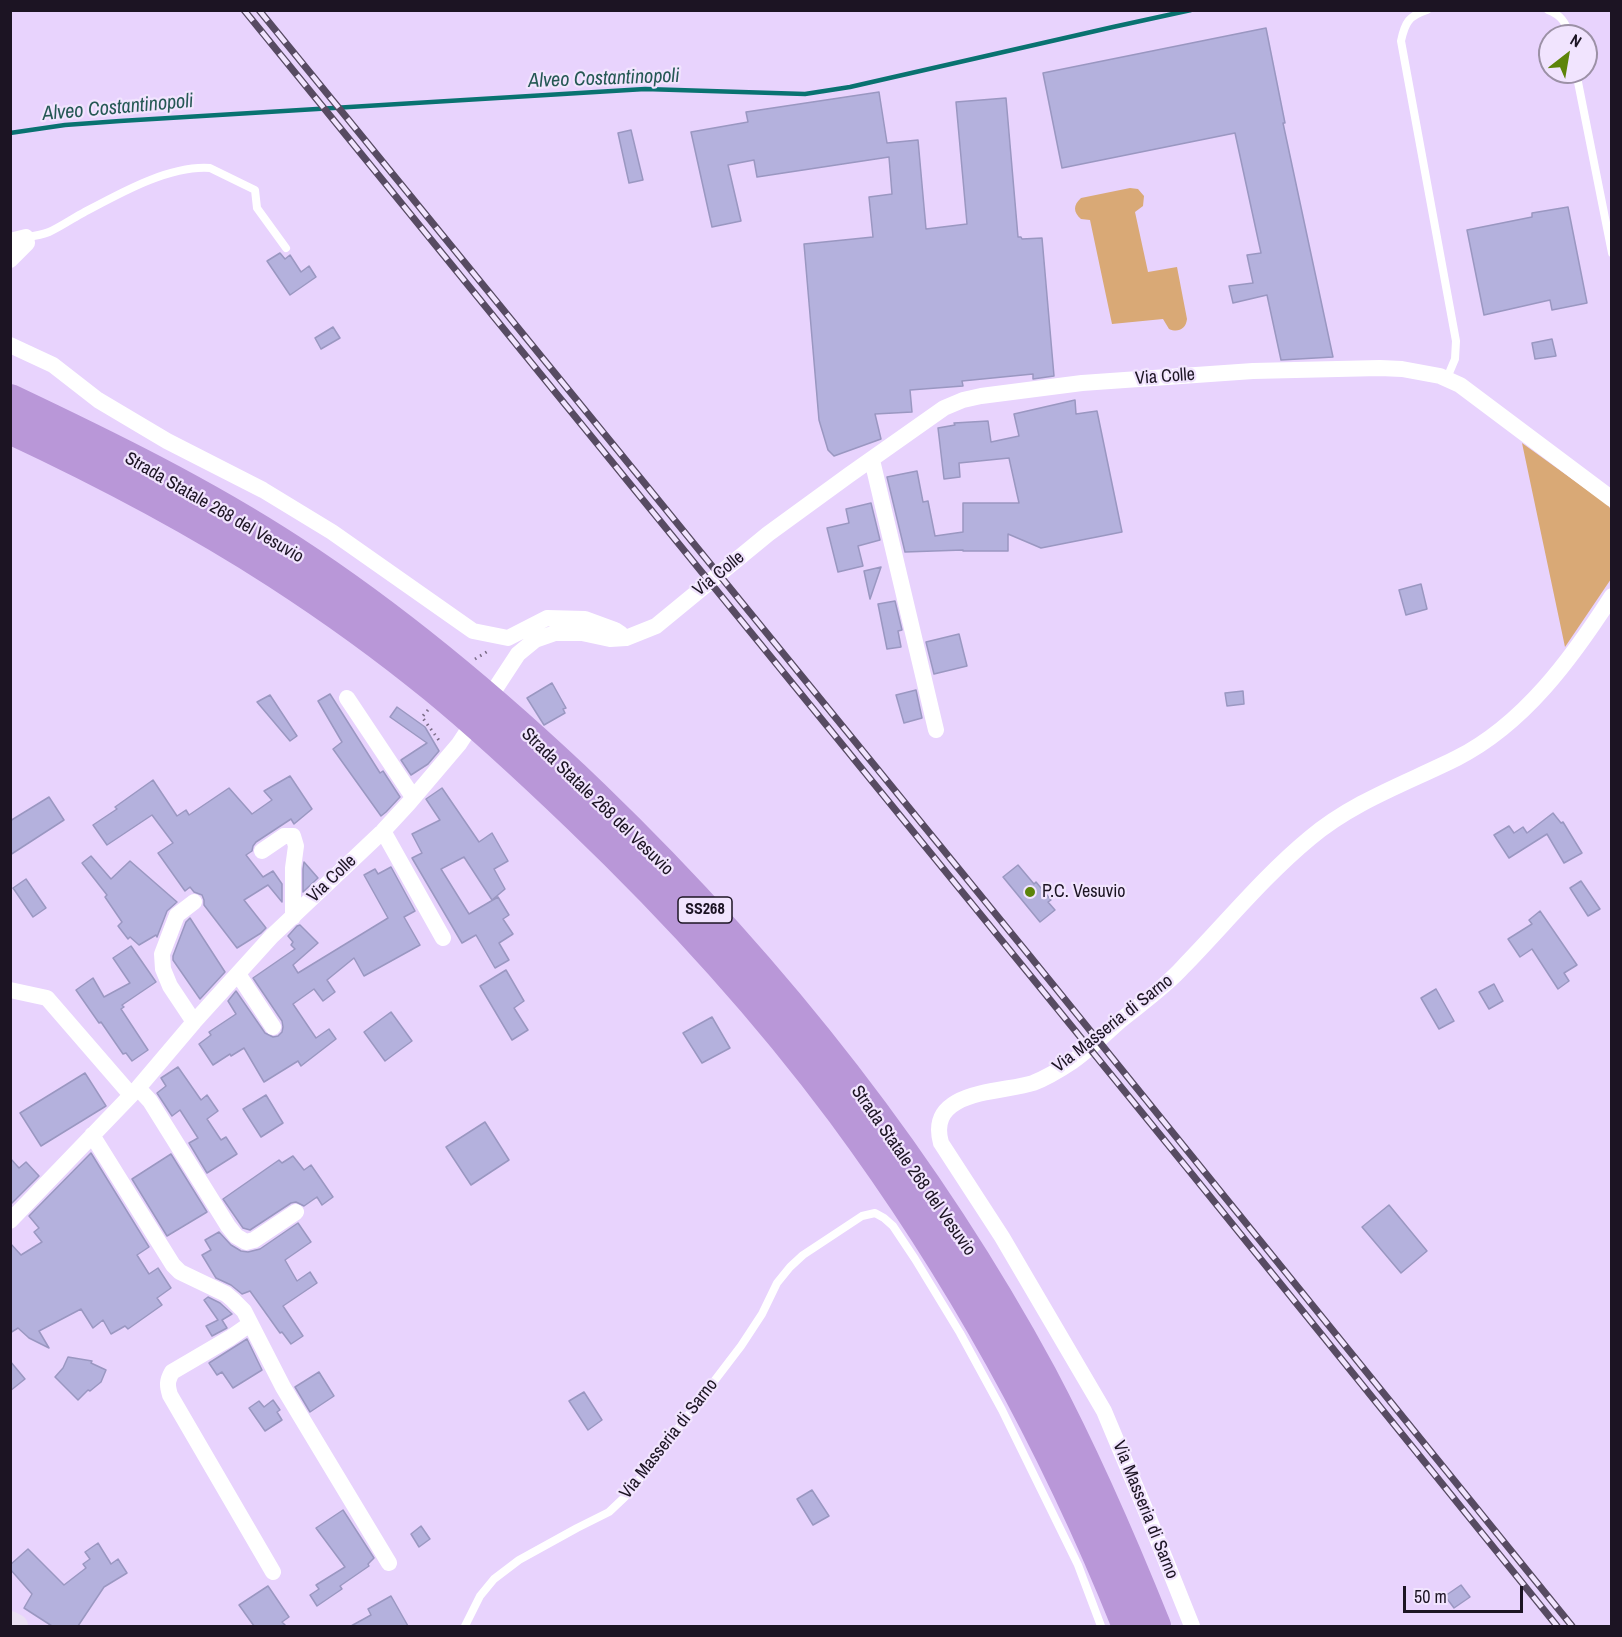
<!DOCTYPE html>
<html>
<head>
<meta charset="utf-8">
<style>
	body { margin:0 }
	#map { position:relative; width:1622px; height:1637px; overflow:hidden; background:#e8d3fd; font-family:"Archivo Narrow",sans-serif }
	canvas { display:block }
	.frame { position:absolute; inset:0; border:12px solid #1c1423; pointer-events:none }
	.north { position:absolute; left:1538px; top:24px; width:60px; height:60px; box-sizing:border-box; background:#f1e4fe; border:2px solid #9c91a6; border-radius:50%; rotate:31deg; font-size:16px; font-weight:700; line-height:24px; text-align:center; color:#1c1423 }
	.north::after { content:''; display:block; margin:auto; width:21px; height:27px; background:#5d8409; clip-path:polygon(50% 0,100% 100%,50% 72%,0 100%) }
	.scale { position:absolute; left:1403px; top:1586px; width:120px; height:27px; box-sizing:border-box; border:3px solid #1c1423; border-top:0; padding-left:8px; font-size:18px; line-height:21px; white-space:nowrap; color:#1c1423; -webkit-text-stroke:4px #f1e4fe; paint-order:stroke }
</style>
</head>
<body>
<div id="map">
<canvas width="1622" height="1637"></canvas>
<div class="frame"></div>
<div class="north">N</div>
<div class="scale">50 m</div>
</div>
<script>
const ctx = document.querySelector('canvas').getContext('2d');
ctx.lineJoin = 'round';
function fillPath(path, color) {
  ctx.fillStyle = color;
  ctx.fill(path, 'evenodd');
}
function trace(path, color, width, dash) {
  ctx.strokeStyle = color;
  ctx.lineWidth = width;
  ctx.lineCap = dash ? 'butt' : 'round';
  ctx.setLineDash(dash || []);
  ctx.stroke(path);
}
function drawText(font, color, halo, rows, align = 'center') {
  ctx.font = font + ' "Archivo Narrow",sans-serif';
  ctx.lineWidth = 4.5;
  ctx.setLineDash([]);
  ctx.textBaseline = 'middle';
  ctx.strokeStyle = halo;
  ctx.fillStyle = color;
  for (const [text, x, y, turn = 0] of rows) {
    ctx.save();
    ctx.translate(x, y);
    ctx.rotate((+turn || 0) * Math.PI / 180);
    ctx.textAlign = isNaN(turn) ? turn : align;
    if (halo) ctx.strokeText(text, 0, 0);
    ctx.fillText(text, 0, 0);
    ctx.restore();
  }
}
const green = new Path2D(`
	M1130 188 1138 189 1144 196 1143 206 1135 212 1148 272 1177 267 1187 319C1186 329 1178 333 1169 329L1163 319 1112 324 1090 220 1081 219C1073 212 1073 205 1081 198Z
	M1522 443 1608 505 1611 510V579L1565 647Z`);
const stream = new Path2D(`
	M10 133 65 125 120 121 645 89 805 94 850 87 1113 27 1191 10`);
const building = new Path2D(`
	M1266 28 1285 123H1283L1333 357 1281 360 1267 295 1233 303 1229 286 1253 283 1247 255 1261 253 1235 133 1062 168 1043 73Z
	M879 92 887 143 918 140 926 229 967 224 956 102 1006 98 1018 237H1021L1022 239 1042 238 1054 376 1033 379V374L962 381 963 386 910 390 912 412 875 414 881 439 834 456 828 450 819 420 804 244 873 237 869 197 892 194 889 157 757 177 754 160 728 165 741 221 712 227 691 132 748 122 746 112Z
	M631 130 643 180 629 183 618 133Z
	M1568 207 1587 303 1552 310 1550 300 1484 315 1467 230 1532 217V213Z
	M280 253 285 259 290 255 301 272 309 266 316 277 290 295 267 261Z
	M333 327 340 338 321 349 315 338Z
	M1552 339 1556 356 1535 359 1532 343Z
	M1075 400 1076 414 1097 411 1122 532 1041 548 1008 534V551H963V550L905 552 887 477 917 471 923 502 928 501 935 536 963 532V503H1019L1009 458 959 463 960 477 944 479 938 428 955 425 954 423 988 421 991 442 1019 436 1014 414Z
	M871 503 880 540 858 546 863 566 838 572 827 528 849 523 846 509Z
	M881 567 870 599 864 571Z
	M1421 584 1427 609 1406 615 1399 590Z
	M895 601 902 630 898 631 901 647 887 649 878 604Z
	M959 634 967 666 934 674 926 642Z
	M552 683 566 708 563 709 565 713 544 725 527 698Z
	M916 690 922 718 904 723 896 695Z
	M1243 691 1244 704 1227 706 1225 693Z
	M330 694 380 773 383 771 400 797 386 812 381 816 333 749 342 742 318 701Z
	M270 695 297 736 290 741 257 702Z
	M397 707 425 727 439 751 428 764 411 775 401 760 427 743 390 717Z
	M290 776 312 809 294 824 291 819 256 842 253 846 252 851 246 855 263 877 273 871 282 884V902L268 885 244 900 266 928 261 933 237 948 204 905V900L202 895 194 892 190 887 185 891 158 853 173 843 152 815 107 845 93 825 117 809 115 807 153 780 177 816 186 810 189 815 229 788 252 814 272 800 264 791Z
	M442 788 479 842 492 833 508 861 494 869 505 889 492 900 464 857 441 869 469 914 498 897 509 915 503 919 513 934 499 943 509 960 495 968 476 935 462 943 412 858 422 853 412 834 440 820 426 799Z
	M49 797 64 820 10 855V821Z
	M1553 813 1561 823 1563 822 1582 853 1564 863 1547 834 1509 858 1494 835 1509 826 1514 833 1523 827 1527 833Z
	M91 856 111 879 130 861 177 902 167 911 157 937 156 935 139 945 130 937 128 939 118 926 122 922 105 897 107 895 82 863Z
	M304 862 318 878 303 892V869Z
	M1018 865 1034 884 1036 882 1051 900 1048 902 1055 910 1040 922 1003 877Z
	M391 867 415 911 404 917 420 945 364 976 354 958 327 980 335 992 323 1001 314 989 293 1004 316 1038 329 1029 336 1039 301 1066 298 1061 264 1082 244 1048 231 1056 230 1054 213 1065 199 1044 211 1035 209 1032 236 1014 228 1001 236 991 265 1033 273 1037 278 1036 282 1032 283 1027 282 1021 253 978 295 949 291 945 293 942 288 936 297 926 300 925 318 943 293 965 298 973 388 918 364 875 375 869 378 874Z
	M26 879 46 908 33 917 13 888Z
	M1581 881 1600 909 1588 916 1570 888Z
	M1540 911 1577 965 1564 973 1569 981 1558 989 1532 949 1520 957 1508 939 1532 924 1529 920Z
	M190 918 225 972 200 999 173 960V956L186 922Z
	M131 946 156 982 122 1005 124 1007 121 1009 148 1050 132 1061 126 1053 123 1054 101 1022 99 1023 76 990 93 978 104 997 130 983 113 958Z
	M506 970 524 1001 514 1008 528 1030 512 1040 480 986Z
	M1494 984 1503 1001 1489 1009 1479 992Z
	M1436 989 1454 1021 1439 1029 1421 998Z
	M391 1012 412 1041 385 1061 364 1032Z
	M712 1017 730 1048 702 1063 683 1033Z
	M178 1067 201 1100 207 1095 218 1111 207 1119 221 1140 226 1137 237 1154 207 1173 189 1143 198 1138 180 1110 172 1116 157 1093 166 1086 161 1078Z
	M85 1073 106 1106 41 1146 20 1113Z
	M266 1095 283 1123 261 1137 243 1109Z
	M485 1122 509 1160 471 1185 446 1147Z
	M91 1153 149 1247 137 1255 149 1274 158 1268 171 1288 157 1298 162 1305 128 1329 125 1326 111 1334 103 1320 93 1328 81 1309 39 1331 49 1348 29 1338 18 1328 10 1333V1243L21 1255 42 1242 34 1232 39 1228 29 1216Z
	M171 1154 207 1212 167 1236 132 1179Z
	M293 1156 304 1170 311 1165 333 1197 322 1205 317 1197 304 1206 296 1202 291 1203 250 1230 243 1228 223 1199 279 1160 282 1163Z
	M10 1158 19 1168 26 1162 39 1176 10 1205Z
	M1389 1205 1427 1251 1401 1273 1362 1227Z
	M298 1223 311 1242 285 1260 297 1281 310 1272 317 1283 283 1306 303 1336 291 1344 282 1332 280 1333 250 1291 242 1294 231 1285 216 1278 202 1255 211 1250 205 1240 219 1232 231 1245 241 1251 248 1252 260 1249Z
	M208 1297 220 1303 232 1314 222 1320 227 1328 212 1336 206 1326 218 1320 204 1300Z
	M247 1339 262 1370 233 1388 222 1372 217 1375 209 1363Z
	M68 1357 92 1361 91 1363 106 1370 101 1382 90 1391 88 1390 78 1400 55 1377 63 1368Z
	M10 1361 25 1379 10 1391Z
	M319 1372 334 1396 310 1412 295 1387Z
	M584 1392 602 1420 588 1430 569 1401Z
	M273 1400 280 1410 277 1412 282 1420 265 1431 249 1408 259 1401 264 1407Z
	M812 1490 829 1516 813 1525 797 1499Z
	M343 1510 374 1558 368 1564 369 1566 340 1586 342 1589 317 1606 310 1595 319 1589 316 1585 345 1567 316 1528Z
	M421 1526 430 1539 419 1547 411 1534Z
	M98 1543 111 1564 118 1559 127 1573 104 1587 78 1626H52L24 1608 32 1594 10 1569V1565L28 1549 64 1585 86 1568 83 1564 90 1559 85 1552Z
	M1461 1585 1470 1597 1454 1608 1445 1596Z
	M268 1586 289 1617 282 1622 286 1626H254L239 1605Z
	M391 1596 408 1626H351L371 1615 368 1609Z`);
const path = new Path2D(`
	M475 659 490 650
	M428 710 422 717 441 743`);
const lane = new Path2D(`
	M1427 10C1409 16 1405 22 1401 41L1456 341 1455 359 1447 378
	M1548 10C1561 15 1567 23 1569 36
	M1576 72 1612 253
	M26 237C34 236 42 235 49 232 60 227 70 220 81 214 117 195 168 165 210 168L255 190 257 208 286 248
	M465 1626 480 1596 494 1579 519 1560 577 1528 609 1512 628 1494 741 1346 762 1314 777 1283 790 1267 803 1255 862 1216 875 1213 884 1218 893 1226 915 1259 960 1333 1002 1410 1078 1565 1101 1626`);
const street = new Path2D(`
	M10 241 26 237 27 243 10 260
	M10 345 53 365 98 400 167 441 263 490 332 532 473 631 508 638 547 618 585 619 615 630 621 634
	M872 460 936 730
	M347 698 413 797
	M383 831 443 938
	M262 851 284 836H293L296 846 293 868V917
	M194 902 177 915 162 954 163 969 170 986 194 1022
	M238 974 273 1027
	M10 990 47 998 131 1095
	M138 1088 150 1101 228 1226 236 1236 246 1242 254 1240 296 1212
	M92 1135 173 1265 180 1272 226 1294 233 1300 244 1311 283 1387 389 1563
	M10 1221 138 1088 194 1022 272 936 383 831 408 804 459 744 518 654 535 640 555 633H582L610 639 626 638 656 626 768 534 849 475 944 408 963 400 981 396 1082 383 1253 371 1380 368 1402 369 1440 376 1460 385 1612 499
	M250 1324 230 1338 172 1372C167 1381 167 1385 170 1395L273 1572
	M1192 1626 1148 1516 1104 1411 1002 1237 941 1143C926 1089 1002 1093 1033 1083 1046 1078 1061 1069 1073 1061 1090 1049 1105 1034 1121 1020 1142 1003 1165 987 1183 967 1225 924 1264 876 1310 838 1354 801 1407 783 1457 758 1524 724 1572 658 1612 596`);
const secondary = new Path2D(`
	M10 1623 16 1626`);
const highway = new Path2D(`
	M10 400C107 446 203 493 292 551 401 622 500 706 594 796 770 966 924 1159 1041 1375 1084 1456 1121 1541 1155 1626
	M10 428C102 471 192 518 277 573 331 608 384 646 434 687 484 728 531 772 578 817 673 908 763 1006 842 1112 959 1270 1055 1444 1128 1626`);
const rail = new Path2D(`
	M244 10 1187 1168 1557 1626
	M259 10 1029 955 1572 1626`);
const markers = [
	[1030,892,6,"#5d8409"]
];
const shields = [
	[705,910,54]
];
const shieldNames = [
	["SS268",705,910]
];
const streetNames = [
	["Via Colle",1165,377,-4],
	["Strada Statale 268 del Vesuvio",214,508,30],
	["Via Colle",719,574,-39],
	["Strada Statale 268 del Vesuvio",597,802,44],
	["Via Colle",332,879,-44],
	["Via Masseria di Sarno",1113,1024,-38],
	["Strada Statale 268 del Vesuvio",913,1171,55],
	["Via Masseria di Sarno",669,1439,-52],
	["Via Masseria di Sarno",1145,1510,68]
];
const poiNames = [
	["P.C. Vesuvio",1042,892]
];
const waterNames = [
	["Alveo Costantinopoli",604,79,-2],
	["Alveo Costantinopoli",118,108,-5]
];
fillPath(green, '#d9a976');
trace(stream, '#097271', 4.5);
fillPath(building, '#b4b1dd');
trace(building, '#9a97c1', 1.5);
trace(path, '#7a6c87', 3, [1.5, 4.5]);
trace(lane, '#fff', 8);
trace(street, '#fff', 16);
trace(secondary, '#eae0f3', 24);
trace(highway, '#b997d8', 32);
trace(rail, '#574b62', 7);
trace(rail, '#f1e4fe', 4.5, [14]);
for (const [x, y, r, color] of markers) {
  const dot = new Path2D();
  dot.arc(x, y, r, 0, 2 * Math.PI);
  ctx.fillStyle = color;
  ctx.fill(dot);
  trace(dot, '#f1e4fe', 2);
}
for (const [x, y, w] of shields) {
  const box = new Path2D();
  box.roundRect(x - w / 2, y - 13, w, 26, 4.5);
  ctx.fillStyle = '#f1e4fe';
  ctx.fill(box);
  trace(box, '#1c1423', 1.5);
}
drawText('bold 16px', '#1c1423', null, shieldNames);
drawText('18px', '#1c1423', '#f1e4fe', streetNames);
drawText('18px', '#1c1423', '#f1e4fe', poiNames, 'left');
drawText('italic 20px', '#255854', '#f1e4fe', waterNames);
</script>
</body>
</html>
